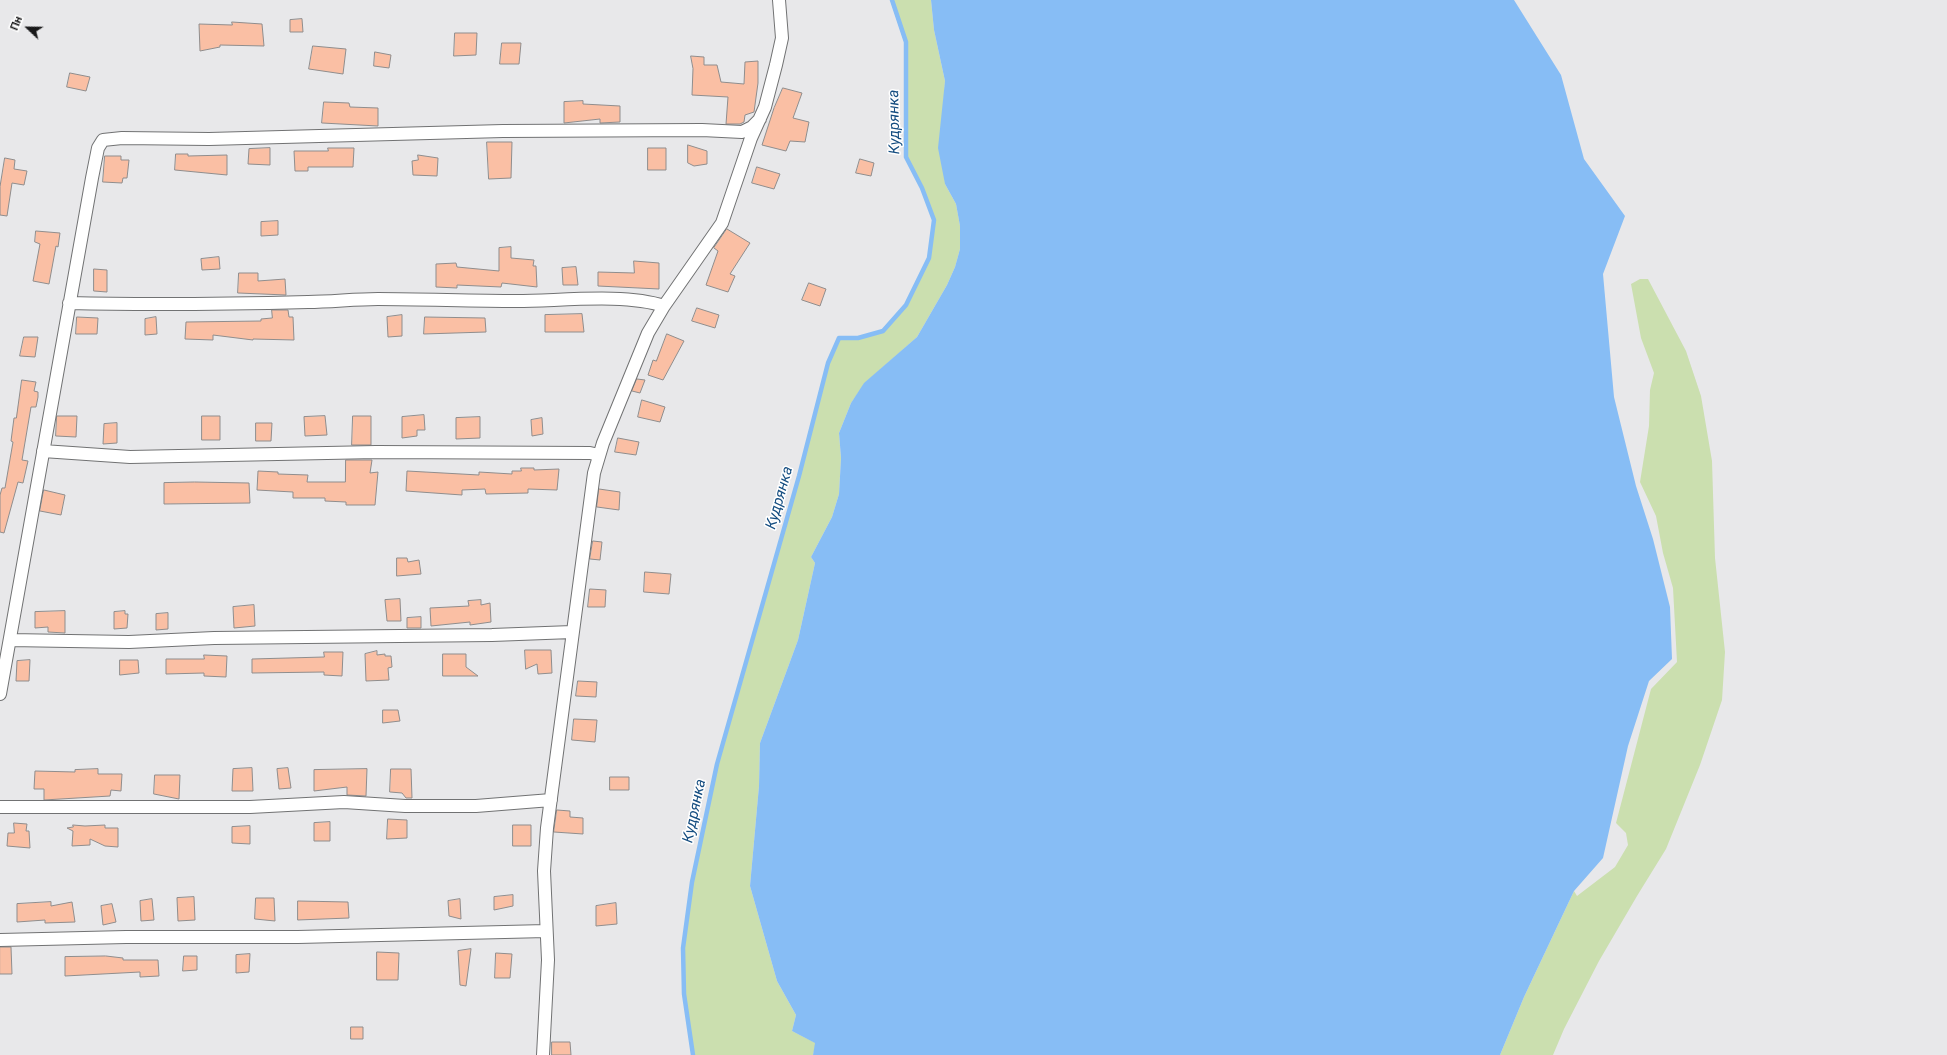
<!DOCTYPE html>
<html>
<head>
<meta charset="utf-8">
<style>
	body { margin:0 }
	#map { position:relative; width:1947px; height:1055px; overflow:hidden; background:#e8e8ea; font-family:Roboto,sans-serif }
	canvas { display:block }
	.north { position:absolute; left:8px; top:8px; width:40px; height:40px; -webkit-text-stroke:3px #fff; paint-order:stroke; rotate:292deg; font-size:11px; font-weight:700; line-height:16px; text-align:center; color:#181819 }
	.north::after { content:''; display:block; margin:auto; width:14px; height:18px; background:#181819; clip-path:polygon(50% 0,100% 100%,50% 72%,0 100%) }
</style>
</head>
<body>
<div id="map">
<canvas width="1947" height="1055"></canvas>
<div class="north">Пн</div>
</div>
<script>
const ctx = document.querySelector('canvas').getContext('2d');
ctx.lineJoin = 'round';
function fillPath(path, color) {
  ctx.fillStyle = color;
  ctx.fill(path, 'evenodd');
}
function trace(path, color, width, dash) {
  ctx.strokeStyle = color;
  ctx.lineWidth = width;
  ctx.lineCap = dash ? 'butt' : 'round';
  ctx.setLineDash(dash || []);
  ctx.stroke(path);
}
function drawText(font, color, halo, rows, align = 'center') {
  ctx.font = font + ' Roboto,sans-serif';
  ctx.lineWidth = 3;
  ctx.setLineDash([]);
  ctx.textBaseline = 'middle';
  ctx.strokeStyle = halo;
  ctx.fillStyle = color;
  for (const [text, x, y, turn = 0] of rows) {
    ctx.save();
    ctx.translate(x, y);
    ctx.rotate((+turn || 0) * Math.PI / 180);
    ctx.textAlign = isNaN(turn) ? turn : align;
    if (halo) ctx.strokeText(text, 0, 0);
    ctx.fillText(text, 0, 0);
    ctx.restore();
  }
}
const green = new Path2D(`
	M892 0H931L934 30 945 81 943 111 945 184 956 204 960 226V249L955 267 947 285 917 337 865 383 851 403 839 433 841 458 839 494 832 517 811 557 815 563 798 640 760 743 759 786 750 886 777 981 796 1015 792 1031 816 1043 813 1055H693L684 994 683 948 692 882 717 764 799 476 828 363 839 338H858L883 331 906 305 929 258 934 220 922 188 906 157V42Z
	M1640 279H1648L1686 351 1701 396 1712 461 1715 558 1725 652 1722 700 1700 765 1666 849 1637 896 1599 961 1564 1029 1553 1055H1500L1524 997 1574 891 1577 896 1615 867 1628 845 1626 833 1616 823 1651 689 1677 662 1673 588 1663 553 1656 516 1640 482 1649 426 1650 390 1654 373 1641 338 1631 284Z`);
const water = new Path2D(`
	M931 0H1514L1561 75 1584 159 1625 216 1603 274 1614 397 1636 486 1653 539 1670 607 1672 659 1649 681 1628 746 1603 858 1574 891 1524 997 1500 1055H813L815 1043 792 1031 796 1015 777 981 750 886 759 786 760 743 798 640 815 563 811 557 832 517 839 494 841 458 839 433 851 403 864 383 917 337 947 285 955 267 960 249V226L956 204 945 184 938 148 945 81 934 30Z`);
const stream = new Path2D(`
	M693 1055 684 994 683 948 692 882 717 764 799 476 828 363 839 338H858L883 331 906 305 929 258 934 220 922 188 906 157V42L892 0`);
const building = new Path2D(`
	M302 19 303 32H290V20Z
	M232 22 262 24 264 46 220 45V47L200 51 199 24 232 25Z
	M455 33H477L476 55 454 56Z
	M502 43H521L519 64H500Z
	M313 46 346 49 343 74 309 69Z
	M375 52 391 55 389 68 374 66Z
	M691 56 704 57V65H717L721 82 744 84 745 62 758 61V83L754 112 745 115 744 122 740 124H726L728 97 692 95 693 69Z
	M70 73 90 77 86 91 67 87Z
	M783 88 802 93 793 118 809 122 805 142 790 141 786 151 762 145 774 108Z
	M583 101V104L620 106V122L600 123V119L564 123V102Z
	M324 102 349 103 350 107 378 108V126L322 123Z
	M487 142H512L511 178 489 179Z
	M688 145 707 151V164L694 166 688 163Z
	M270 148V165L248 164 249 149Z
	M328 148H354L353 167H308V171H295L294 151H328Z
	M648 148H666V170H648Z
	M176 154H188V156L227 155V175L175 170Z
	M418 155 438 158 437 176 413 175 412 161 418 160Z
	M105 156H121V160H129L127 178H123L122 183 103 182Z
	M5 158 15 160 14 169 27 171 24 185 12 183 7 216 0 215V187Z
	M860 159 874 163 871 176 856 173Z
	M757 167 780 174 774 189 752 183Z
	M278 221V235L261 236V222Z
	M727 229 750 243 730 274 735 276 728 292 706 285 718 251 714 248Z
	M36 231 60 233 58 247 56 246 49 284 33 281 40 244 35 242Z
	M511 247V258L534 260 533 266H536L537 287 502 283 501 287 457 285V288L436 287V264L456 263 457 267 499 271V248Z
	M219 257 220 269 202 270 201 259Z
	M634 261 659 263V289L598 286V272L634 273Z
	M576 267 578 285H563L562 268Z
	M94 269 107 270V292L94 291Z
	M239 273H258V281L285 279 286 295 238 293Z
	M809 283 826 289 820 306 802 300Z
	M697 308 719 315 715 328 692 321Z
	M272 310H288L289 317H293L294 340 253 339V340L213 335V340L185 339 186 322 261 321V319L272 318Z
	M582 314 584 332H545V315Z
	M402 315V336L388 337 387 317Z
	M77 317 98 318 97 334H76Z
	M156 317 157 334 145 335V319Z
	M425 317 485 318 486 332 424 334Z
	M667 334 684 341 663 380 648 375 653 360 656 361Z
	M24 337H38L35 357 20 356Z
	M637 379 645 380 640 393 632 391Z
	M22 380 36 382 34 391 38 392V397L36 407H31L22 460 28 461 23 483 18 482 4 533 0 532V495L2 488H5L13 442 11 441 14 418H16Z
	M642 400 665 407 660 422 638 417Z
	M424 415 425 430H417V436L402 438V417Z
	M57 416H77L76 437 56 436Z
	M202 416H220V440H202Z
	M325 416 327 435 305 436 304 417Z
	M353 416H371V445H352Z
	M480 417V438L456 439V418Z
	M542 418 543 434 532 436 531 420Z
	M117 423V443L103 444 104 424Z
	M256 423H272L271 441H256Z
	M618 438 639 442 636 455 615 452Z
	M346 460H372L370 473 378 472 375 505H346V502L325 501V498H293V492L257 490 258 471 278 472V474L308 475 307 482H345Z
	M521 468H534V470L559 469 557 490 528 489V493L486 494 485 489 462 490V495L406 491 407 471 479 475V472L512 474V471H521Z
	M195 482 249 483 250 503 164 504V483Z
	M599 489 620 492 619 510 597 507Z
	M44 490 65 495 61 515 40 511Z
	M593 541 602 542 600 560 590 559Z
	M397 558H407L408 562 419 560 421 574 397 576Z
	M645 572 671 574 669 594 644 592Z
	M590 589 606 590 605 607H588Z
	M400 599 401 621H387L385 600Z
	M481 600V605L490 603 491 622 470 625V622L431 626 430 608 469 606 468 601Z
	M254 605 255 626 234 628 233 607Z
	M65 611V633L48 632V627L35 628V612Z
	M125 611V614H128L127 628 114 629V612Z
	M168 613V629L156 630V614Z
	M421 617V628H407V618Z
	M525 650H551L552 673 538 674 537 664 526 669Z
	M377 651V655L385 654V656H391L392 667 388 668 389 680 366 681 365 654Z
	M324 652H343L342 676 324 675V672L252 673V659L324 657Z
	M443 654H466V667L478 676H443Z
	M204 655 227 656 226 677 204 676V673L166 674V659H204Z
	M30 660 29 681H16L17 661Z
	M120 660H138L139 673 120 675Z
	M578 681 597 682 596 697 576 696Z
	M383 710H398L400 721 383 723Z
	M574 719 597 720 595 742 572 740Z
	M252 768 253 791H232L233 769Z
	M288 768 291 788 279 789 277 769Z
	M98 769V774H122L121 791 111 790 110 796 44 800V789H34L35 771 75 772V770Z
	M367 769 366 796 347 795V787L314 791V770Z
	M391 769H411L412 798H406L402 793 390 792Z
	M155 775H180L179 799 154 794Z
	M610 777H629V790H610Z
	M557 810 570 811V817L583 818V834L554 832Z
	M388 819 407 820V838L387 839Z
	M330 822V841H314V823Z
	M14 823 27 824 26 831H29L30 848 7 846 8 833H14Z
	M73 825 85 826 105 825V828H118V847L105 846 90 839V845L72 846 73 831 67 828 73 827Z
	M513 825H531V846H513Z
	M250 826V844L232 843V827Z
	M513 895V906L494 910V897Z
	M194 897 195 920 178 921 177 898Z
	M256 898H274L275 921 255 919Z
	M152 899 154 920 141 921 140 901Z
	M460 899 461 919 449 916 448 901Z
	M298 901 348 902 349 918 298 920Z
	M51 902V906L72 902 75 922 45 923V920L17 922V904Z
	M616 903 617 924 596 926V906Z
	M112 904 116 922 103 925 101 906Z
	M0 947H11L12 974H0Z
	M471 949 466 986 460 985 458 951Z
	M377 952 399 953 398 980H377Z
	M496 953 512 954 510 978H495Z
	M250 954 249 972 236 973V955Z
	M106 956 123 958V960H158L159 976 140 977V972L65 976V957Z
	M184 956H197V970L183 971Z
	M351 1027H363V1039H351Z
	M552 1042H570L571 1055H552Z`);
const street = new Path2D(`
	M69 303C149 305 229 304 308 302 331 302 354 299 378 299 424 299 470 301 517 301 559 301 625 293 664 306
	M43 451 130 457 376 452 590 453 599 455
	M10 640 129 642 214 638 492 635 572 632
	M0 694 92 178 98 148 103 140 122 138 209 139 503 131 702 130 742 132 752 127 760 119
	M0 807H250L344 802 405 806H476L551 800
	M0 940 126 937H298L546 931
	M543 1055 548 960 544 871 547 828 594 473 603 443 648 333 664 306 722 223 751 138 765 107 776 65 782 38 779 0`);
const waterNames = [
	["Кудрянка",895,122,-91],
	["Кудрянка",780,498,-74],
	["Кудрянка",695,811,-78]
];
fillPath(green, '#cbdfaf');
fillPath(water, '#87bdf5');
trace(stream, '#87bdf5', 4.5);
fillPath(building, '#fabfa4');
trace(building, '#8f8d8d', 1);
trace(street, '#717273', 14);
trace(street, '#fff', 12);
drawText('italic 15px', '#164e81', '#fff', waterNames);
</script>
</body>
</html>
